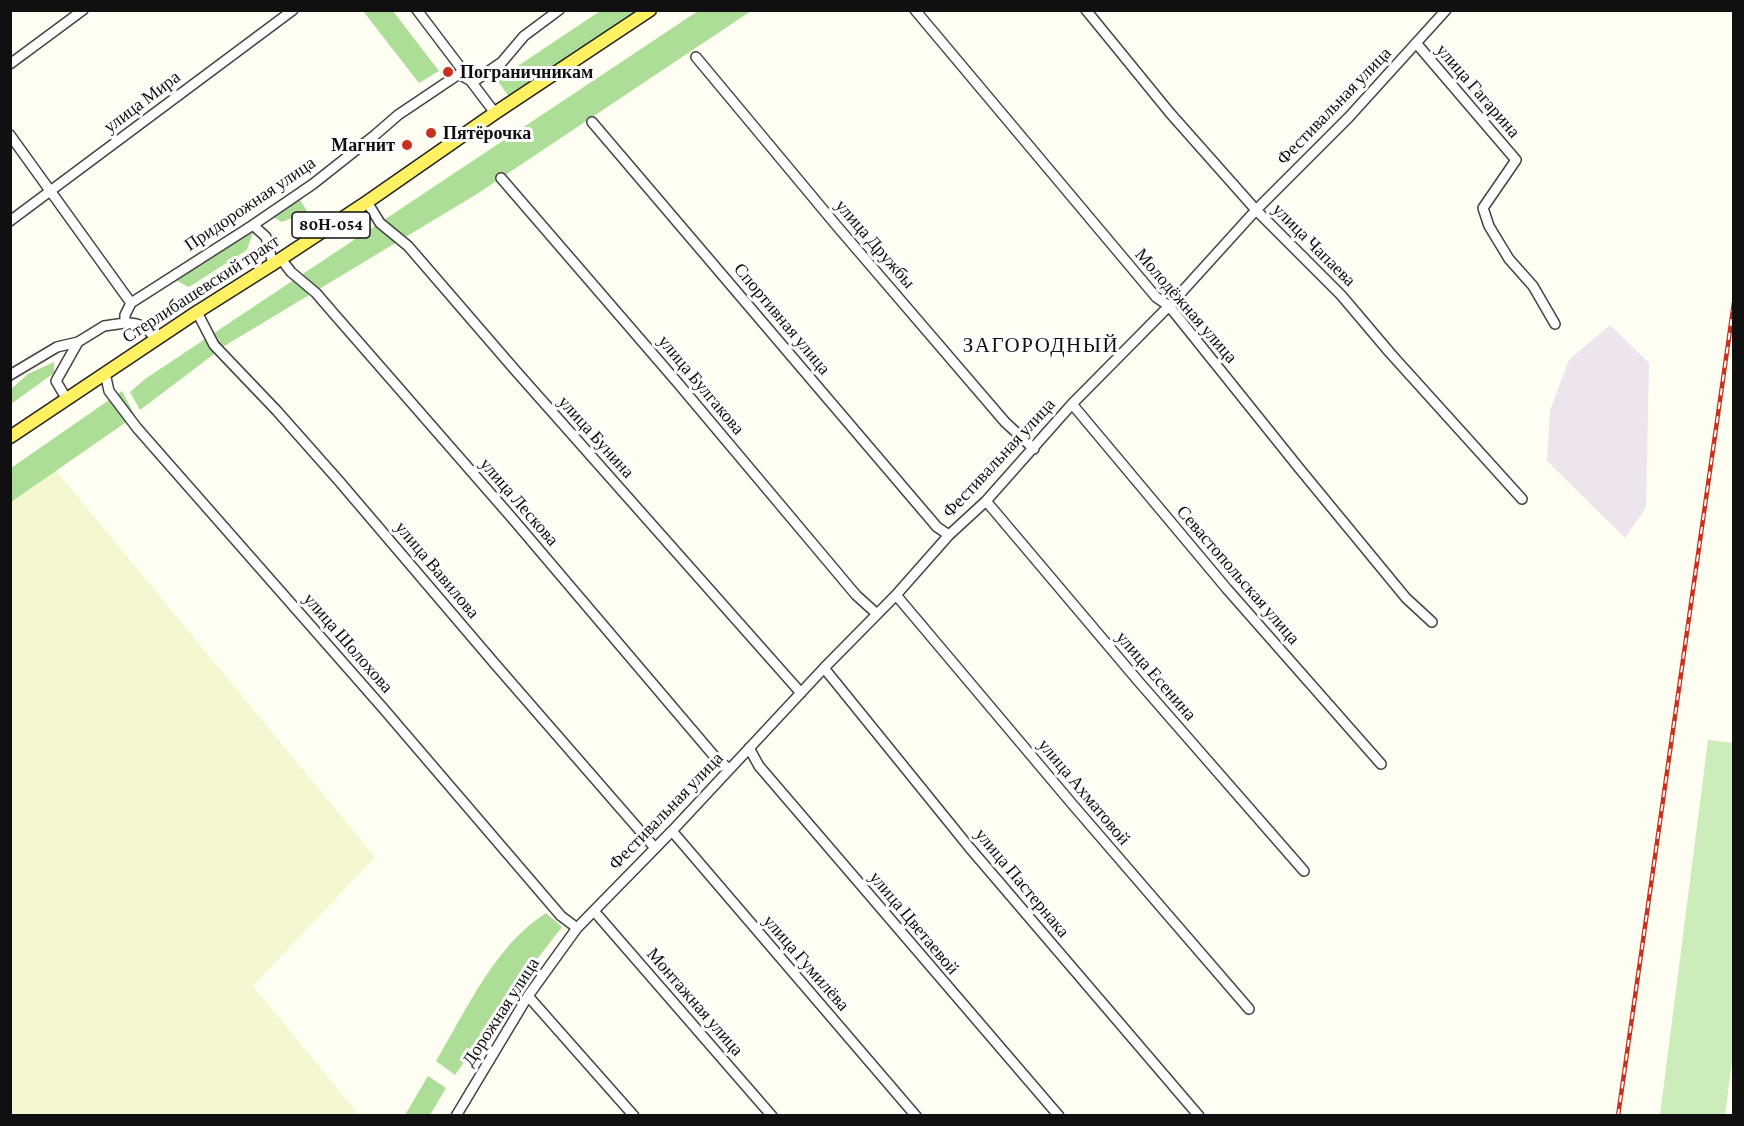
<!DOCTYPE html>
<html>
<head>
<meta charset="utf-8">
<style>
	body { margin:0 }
	#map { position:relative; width:1744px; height:1126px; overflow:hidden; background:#fffef2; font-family:"Crimson Pro",serif }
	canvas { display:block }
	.frame { position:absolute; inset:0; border:12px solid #101010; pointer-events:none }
</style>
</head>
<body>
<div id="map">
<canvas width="1744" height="1126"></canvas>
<div class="frame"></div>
</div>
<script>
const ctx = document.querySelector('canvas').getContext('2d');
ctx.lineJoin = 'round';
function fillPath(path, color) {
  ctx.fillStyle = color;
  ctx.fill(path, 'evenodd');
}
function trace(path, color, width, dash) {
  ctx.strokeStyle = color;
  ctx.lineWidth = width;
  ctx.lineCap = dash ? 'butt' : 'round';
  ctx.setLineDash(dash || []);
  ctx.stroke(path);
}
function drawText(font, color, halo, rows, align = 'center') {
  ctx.font = font + ' "Crimson Pro",serif';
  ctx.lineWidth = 6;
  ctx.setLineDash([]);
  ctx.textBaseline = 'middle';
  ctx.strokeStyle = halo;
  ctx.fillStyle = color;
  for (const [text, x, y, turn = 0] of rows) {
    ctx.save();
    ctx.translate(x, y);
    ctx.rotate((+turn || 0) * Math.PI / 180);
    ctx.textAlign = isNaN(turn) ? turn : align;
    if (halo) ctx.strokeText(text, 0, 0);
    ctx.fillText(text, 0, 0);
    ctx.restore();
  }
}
const industrial = new Path2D(`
	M1610 325 1649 363 1646 507 1625 538 1547 461 1550 410 1569 360Z`);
const farmland = new Path2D(`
	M54 468 375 857 253 986 359 1115H11L10 500Z`);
const green = new Path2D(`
	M1708 740 1734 743V1047L1725 1115H1660Z`);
const forest = new Path2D(`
	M363 11H393L439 71 419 83Z
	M600 11H640L510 98 497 80Z
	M698 11H751L477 194 226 345 140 410 130 392 145 379Z
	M299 198 307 211 297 216 282 222 273 217Z
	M253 233 247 250 189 287 177 281 180 278 245 234Z
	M54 362V373L11 404V389L28 374Z
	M122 391 135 416 11 502V468Z
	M546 913 562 927 517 985 455 1075 436 1061C466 1011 495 945 546 913Z
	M428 1076 446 1088 430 1115H405Z`);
const minor = new Path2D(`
	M417 10 495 113
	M915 10 1156 297 1169 306 1299 468 1406 598 1432 622
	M1086 10 1170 113 1256 210 1341 295 1391 354 1522 499
	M1416 43 1516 160 1483 208 1489 226 1509 259 1533 286 1555 324
	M696 57 836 225 1005 422 1034 449
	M10 64 83 10
	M592 122 937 527 949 535
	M10 135 131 303
	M501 178 677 382 856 595 877 614
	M367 202 380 223 408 246 515 370 801 693
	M10 221 293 10
	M253 225 266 237 273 264
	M281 259 291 272 316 293 335 315 512 518 715 757 729 769
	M197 312 214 345 277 411 339 481 495 664 655 848
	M125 323C140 322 147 328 156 339
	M105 373 109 391 137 428 382 707 561 916 577 928
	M10 375 57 347 78 342 104 326 125 323V315L131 303 253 225 313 184 375 135 398 115 459 74 473 82 502 62 524 36 559 10
	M66 398 56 381 78 342
	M1072 404 1227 589 1381 764
	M986 501 1139 682 1304 871
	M896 595 1073 805 1249 1009
	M824 668 969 847 1199 1116
	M749 748 759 766 1059 1116
	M672 831 916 1116
	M594 911 772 1116
	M528 996 634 1116
	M456 1116 528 996 577 928 672 831 824 668 896 595 949 535 986 501 1072 404 1169 306 1256 210 1349 117 1446 10`);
const major = new Path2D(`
	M10 437 197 312 273 264 367 202 495 113 650 10`);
const rail = new Path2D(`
	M1618 1116 1734 302`);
const markers = [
	[448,72,6,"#c9311f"],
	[431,133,6,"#c9311f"],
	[407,145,6,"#c9311f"]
];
const shields = [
	[331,225,78]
];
const shieldNames = [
	["80Н-054",331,225]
];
const poiNames = [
	["Пограничникам",460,72],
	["Пятёрочка",443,133],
	["Магнит",395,145,"right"]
];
const streetNames = [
	["улица Гагарина",1478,91,49],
	["улица Мира",142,102,-37],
	["Фестивальная улица",1334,106,-46],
	["Придорожная улица",250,204,-34],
	["улица Дружбы",875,244,49],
	["улица Чапаева",1314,245,45],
	["Стерлибашевский тракт",201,289,-33],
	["Молодёжная улица",1186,306,49],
	["Спортивная улица",782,319,50],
	["улица Булгакова",701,385,50],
	["улица Бунина",596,437,48],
	["Фестивальная улица",999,458,-47],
	["улица Лескова",519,502,49],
	["улица Вавилова",437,570,50],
	["Севастопольская улица",1238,575,49],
	["улица Шолохова",348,643,49],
	["улица Есенина",1156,676,49],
	["улица Ахматовой",1084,792,50],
	["Фестивальная улица",666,811,-46],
	["улица Пастернака",1022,883,50],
	["улица Цветаевой",914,923,50],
	["улица Гумилёва",806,963,49],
	["Монтажная улица",695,1002,49],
	["Дорожная улица",501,1012,-57]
];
const quarterNames = [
	["ЗАГОРОДНЫЙ",1041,346]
];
fillPath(industrial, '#eee4ee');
fillPath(farmland, '#f4f7d0');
fillPath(green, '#ccecb9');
fillPath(forest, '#acde97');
trace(minor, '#434343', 12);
trace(major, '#212121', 15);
trace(minor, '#fff', 9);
trace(major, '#fff162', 12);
trace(rail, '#c9311f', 4.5);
trace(rail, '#fff', 2, [7]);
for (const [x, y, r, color] of markers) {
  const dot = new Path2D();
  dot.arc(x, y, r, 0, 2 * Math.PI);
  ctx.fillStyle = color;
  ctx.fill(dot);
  trace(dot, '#fff', 2);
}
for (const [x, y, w] of shields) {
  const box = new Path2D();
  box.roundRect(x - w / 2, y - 13, w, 26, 4.5);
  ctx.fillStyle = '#fff';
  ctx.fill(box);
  trace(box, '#101010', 1.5);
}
drawText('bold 16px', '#101010', null, shieldNames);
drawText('bold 18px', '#101010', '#fff', poiNames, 'left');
drawText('18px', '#101010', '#fff', streetNames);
ctx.letterSpacing = '1.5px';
drawText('21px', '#101010', '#fff', quarterNames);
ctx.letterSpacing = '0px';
</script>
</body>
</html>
